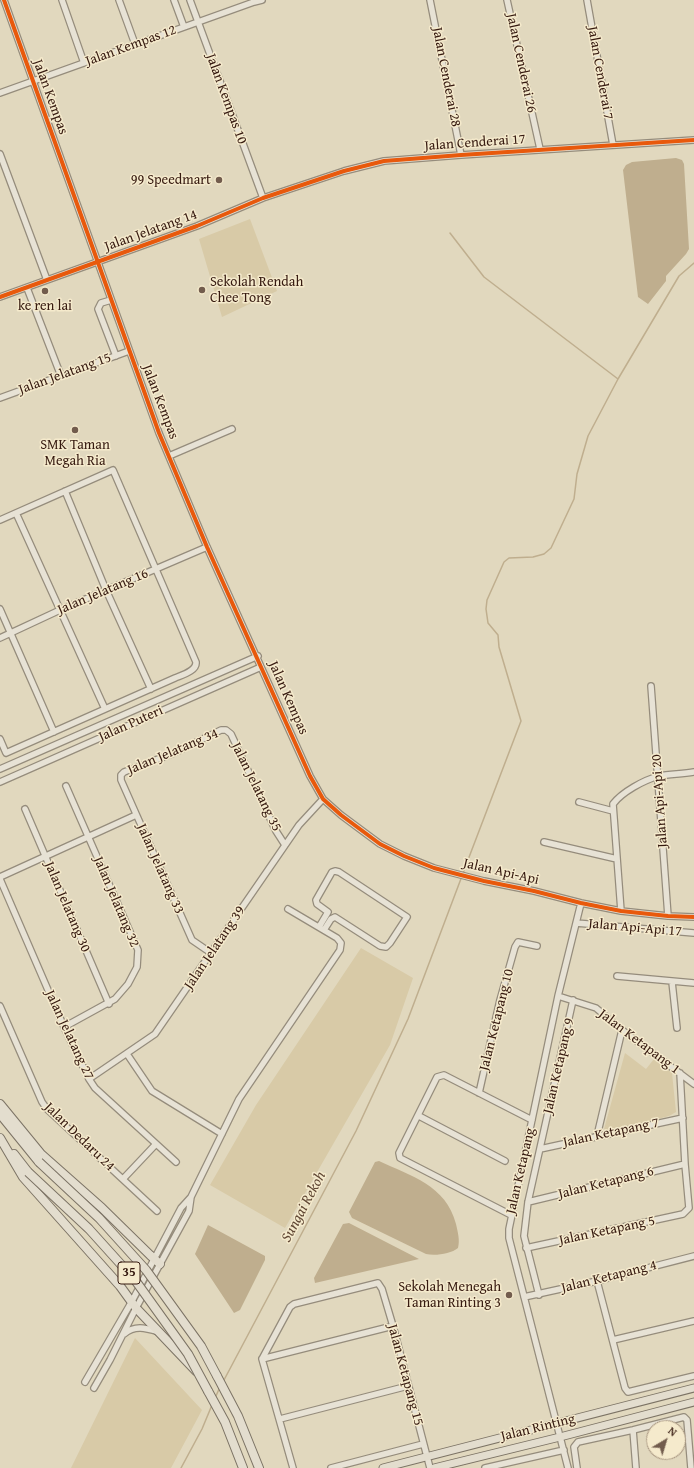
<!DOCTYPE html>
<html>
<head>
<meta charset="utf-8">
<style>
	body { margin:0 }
	#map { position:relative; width:694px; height:1468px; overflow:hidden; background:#e1d8be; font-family:"Gentium Book Plus",serif }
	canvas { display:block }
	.north { position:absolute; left:646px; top:1420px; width:40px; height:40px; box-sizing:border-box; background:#f5eacc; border:1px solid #a99781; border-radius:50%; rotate:38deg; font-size:11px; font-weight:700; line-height:16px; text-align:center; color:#361a10 }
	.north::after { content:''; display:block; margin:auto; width:14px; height:18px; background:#725c4d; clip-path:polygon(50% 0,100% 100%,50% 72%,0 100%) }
</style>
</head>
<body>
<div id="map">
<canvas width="694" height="1468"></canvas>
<div class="north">N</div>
</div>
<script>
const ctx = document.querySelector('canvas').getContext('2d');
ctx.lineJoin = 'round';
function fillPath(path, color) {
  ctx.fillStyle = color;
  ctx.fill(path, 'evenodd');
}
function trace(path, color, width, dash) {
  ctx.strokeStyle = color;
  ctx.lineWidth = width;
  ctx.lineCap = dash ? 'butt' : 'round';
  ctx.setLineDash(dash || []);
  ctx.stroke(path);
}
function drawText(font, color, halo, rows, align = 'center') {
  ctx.font = font + ' "Gentium Book Plus",serif';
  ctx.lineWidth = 3;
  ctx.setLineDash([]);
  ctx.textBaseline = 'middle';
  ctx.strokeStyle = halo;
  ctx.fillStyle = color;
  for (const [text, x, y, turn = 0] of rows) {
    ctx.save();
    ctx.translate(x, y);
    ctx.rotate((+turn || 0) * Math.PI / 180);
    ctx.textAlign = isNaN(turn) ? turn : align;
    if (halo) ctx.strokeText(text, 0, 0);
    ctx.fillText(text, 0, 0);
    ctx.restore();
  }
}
const green = new Path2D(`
	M250 219 277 291 222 317 199 239Z
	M361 948 413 978 390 1045 285 1228 210 1185 256 1105Z
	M625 1053 646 1069 654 1059 672 1073 676 1112 669 1116 609 1132 604 1129Z
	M135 1338 202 1410 171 1468H71Z`);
const water = new Path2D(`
	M676 158 682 160 684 164 689 249 686 254 666 276V281L648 304 638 297 623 170 626 165 632 162Z
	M379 1161C411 1176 446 1185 456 1224 458 1233 460 1240 458 1248 451 1254 435 1256 426 1254L352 1218 349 1212 375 1162Z
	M349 1223 419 1259 315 1283 314 1278 343 1224Z
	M208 1225 265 1256V1260L240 1310 234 1313 195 1254Z`);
const stream = new Path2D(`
	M450 233 484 277 618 379
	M463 873 521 721 499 647 498 635 488 623 486 609 487 600 504 562 509 558 533 557 544 554 551 548 574 499 577 474 588 436 618 379 679 276 694 263
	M224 1380 356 1131 408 1019 462 876
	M215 1398 220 1387
	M181 1468 202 1429 212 1405`);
const minor = new Path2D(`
	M4 0 159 433 207 547 310 776 323 799 341 815 380 844 404 856 434 868 484 881 534 891 581 903 621 911 668 916 694 917
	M62 0 84 63
	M119 0 135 44
	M174 0 184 27
	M190 0 263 198
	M430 0 461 155
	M507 0 540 149
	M587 0 613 145
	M0 93 254 2 262 0
	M0 154 47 280
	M27 288 61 376
	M0 297 197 226 263 198 344 171 384 161 461 155 694 140
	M111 300 101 303 98 309 116 356
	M0 398 129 351
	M169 456 232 429
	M65 491 106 590 151 689
	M16 513 105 709
	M0 520 113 470 196 662C197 671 182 675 175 678L6 753 0 739
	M0 609 54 732
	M0 638 60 610 207 547
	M651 686 668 916
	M0 769 258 656
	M0 782 261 667
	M579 802 613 811
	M25 809 109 1004
	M544 842 617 859
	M0 877 136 815
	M0 879 64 1027 89 1079 95 1088 176 1162
	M621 911 613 804C622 792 644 780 659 776 670 774 683 774 694 772
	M576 923 694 933
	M319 927 328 912 317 904 316 900 332 872 335 871 339 872 407 917 390 943 386 947 380 946 335 917 331 919 324 930
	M211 953 192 940 121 780V775L124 772 174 753 221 730H226L231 734 276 831 285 845
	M617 976 694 983
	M672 982 677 1028
	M558 996 596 1008 622 1030 694 1084
	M0 1006 42 1102 47 1109 157 1211
	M64 1027 115 999 128 984 137 967 138 950 66 786
	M127 1054 152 1091 222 1134
	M89 1079 155 1034 299 825 323 799
	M479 1093 500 1000 515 947 518 942 537 946
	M419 1116 505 1161
	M597 1136 622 1030
	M540 1149 683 1118
	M123 1179 156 1144
	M528 1202 685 1164
	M511 1215 400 1158 399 1153 437 1077 444 1075 532 1120
	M526 1248 683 1214 689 1208 685 1164 680 1073
	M597 1281 625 1388 628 1392 694 1376
	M539 1295 524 1236 528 1202 573 1000
	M524 1297 597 1281 694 1256
	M124 1334C135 1325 145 1328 159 1332
	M613 1340 694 1321
	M262 1359 393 1326
	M85 1382 131 1303 181 1208 191 1197
	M94 1388 110 1360 136 1308 189 1211 191 1197 239 1099 340 950 341 943 337 938 288 909
	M280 1419 408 1386
	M633 1430 636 1468
	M293 1468 262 1359 290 1307 294 1304 378 1283 382 1289 393 1326 430 1468
	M331 1468 423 1444
	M485 1468 564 1450
	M568 1468 509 1238V1229L558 996 581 903
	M577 1468 574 1447 578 1442 633 1430 684 1417 687 1420 691 1468`);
const major = new Path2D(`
	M383 1468 694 1388
	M434 1468 560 1437 694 1402`);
const highway = new Path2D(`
	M0 1104 41 1154 102 1208 150 1255 160 1264
	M0 1114 39 1162
	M0 1138 23 1177 120 1286 136 1308 196 1371
	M14 1154 28 1172
	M217 1376 238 1416 259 1468
	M208 1391 225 1422 243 1468`);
const highwayBridge = new Path2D(`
	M39 1162 99 1218 146 1270 201 1346 217 1376
	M28 1172 89 1229 135 1280 188 1354 208 1391`);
const cycleway = new Path2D(`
	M4 0 159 433 207 547 310 776 323 799 341 815 380 844 404 856 434 868 484 881 534 891 581 903 621 911 668 916 694 917
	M0 297 197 226 263 198 344 171 384 161 461 155 694 140`);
const markers = [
	[219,180,4,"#725c4d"],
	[202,290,4,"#725c4d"],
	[45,291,4,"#725c4d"],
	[75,430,4,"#725c4d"],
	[509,1295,4,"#725c4d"]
];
const shields = [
	[129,1273,22]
];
const shieldNames = [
	["35",129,1273]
];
const streetNames = [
	["Jalan Kempas 12",131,46,-20],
	["Jalan Cenderai 26",521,63,78],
	["Jalan Cenderai 7",600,73,80],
	["Jalan Cenderai 28",446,77,79],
	["Jalan Kempas",50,97,70],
	["Jalan Kempas 10",226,99,70],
	["Jalan Cenderai 17",475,143,-4],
	["Jalan Jelatang 14",151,231,-20],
	["Jalan Jelatang 15",65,374,-20],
	["Jalan Kempas",160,402,69],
	["Jalan Jelatang 16",103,592,-23],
	["Jalan Kempas",288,698,66],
	["Jalan Puteri",131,724,-24],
	["Jalan Jelatang 34",173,752,-23],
	["Jalan Jelatang 35",256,787,64],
	["Jalan Api-Api 20",660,801,-94],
	["Jalan Jelatang 33",160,869,66],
	["Jalan Api-Api",501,872,13],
	["Jalan Jelatang 32",116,902,67],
	["Jalan Jelatang 30",67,907,67],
	["Jalan Api-Api 17",635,928,5],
	["Jalan Jelatang 39",215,948,-56],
	["Jalan Ketapang 10",497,1020,-76],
	["Jalan Jelatang 27",69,1035,65],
	["Jalan Ketapang 1",639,1042,37],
	["Jalan Ketapang 9",559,1066,-77],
	["Jalan Ketapang 7",611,1133,-12],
	["Jalan Dedaru 24",79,1137,44],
	["Jalan Ketapang",521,1171,-77],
	["Jalan Ketapang 6",606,1183,-14],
	["Jalan Ketapang 5",607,1231,-12],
	["Jalan Ketapang 4",609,1277,-14],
	["Jalan Ketapang 15",405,1375,75],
	["Jalan Rinting",538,1428,-14]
];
const poiNames = [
	["99 Speedmart",211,180],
	["Sekolah Rendah",210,282,"left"],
	["Chee Tong",210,298,"left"],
	["ke ren lai",45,306,"center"],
	["SMK Taman",75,445,"center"],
	["Megah Ria",75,461,"center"],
	["Sekolah Menegah",501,1287],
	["Taman Rinting 3",501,1303]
];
const waterNames = [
	["Sungai Rekoh",304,1207,-62]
];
fillPath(green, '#d8caa7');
fillPath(water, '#bfae8e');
trace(stream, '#bfae8e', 1.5);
trace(minor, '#958c7c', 8);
trace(major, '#7c7365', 9);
trace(highway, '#7c7365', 10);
trace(minor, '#e7e2d5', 5.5);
trace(major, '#e3ddce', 7);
trace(highway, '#e3ddce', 8);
trace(highwayBridge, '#7c7365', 10, []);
trace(highwayBridge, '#e3ddce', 8);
trace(cycleway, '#e8590c', 4);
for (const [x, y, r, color] of markers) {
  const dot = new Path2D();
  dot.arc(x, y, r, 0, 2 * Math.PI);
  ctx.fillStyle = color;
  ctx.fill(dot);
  trace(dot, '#f5eacc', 1.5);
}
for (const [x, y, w] of shields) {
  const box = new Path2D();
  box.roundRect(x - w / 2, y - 11, w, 22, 3);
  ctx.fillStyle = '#f5eacc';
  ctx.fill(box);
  trace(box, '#361a10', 1);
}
drawText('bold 13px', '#361a10', null, shieldNames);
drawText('14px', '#361a10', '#f5eacc', streetNames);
drawText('14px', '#361a10', '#f5eacc', poiNames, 'right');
drawText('italic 15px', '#614835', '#f5eacc', waterNames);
</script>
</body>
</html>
